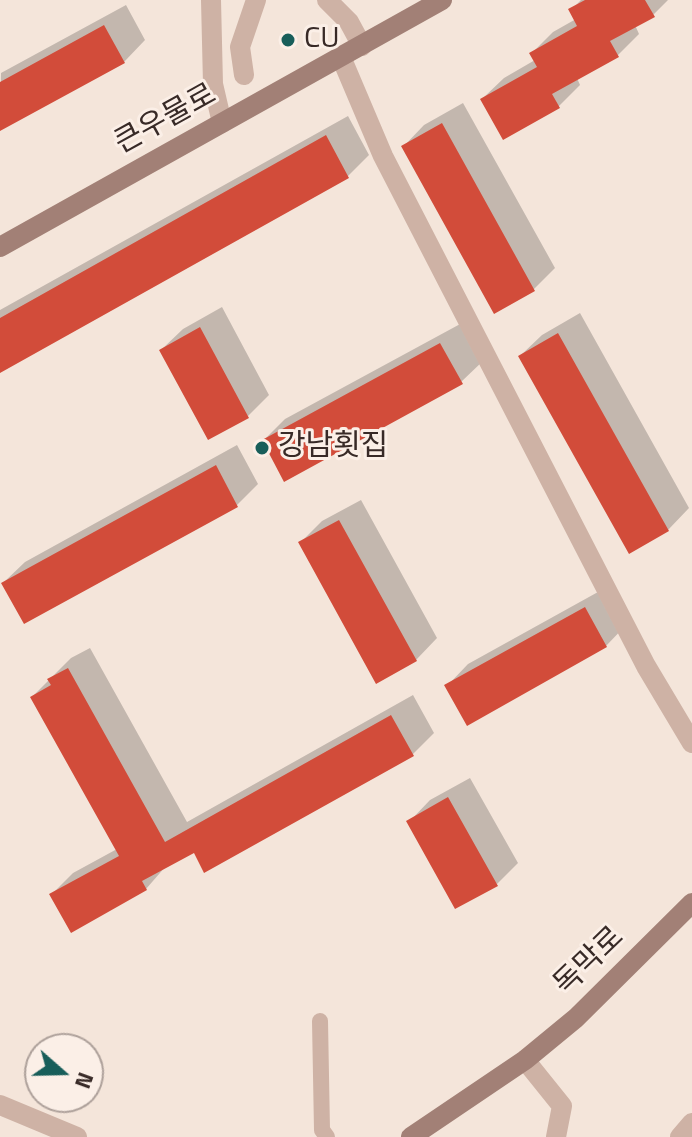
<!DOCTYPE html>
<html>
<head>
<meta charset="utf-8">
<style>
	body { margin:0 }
	#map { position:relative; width:692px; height:1137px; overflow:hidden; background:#f4e5da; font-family:"Titillium Web",sans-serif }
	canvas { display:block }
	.north { position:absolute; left:24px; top:1033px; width:80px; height:80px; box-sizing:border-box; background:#fbefe7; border:2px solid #ada09a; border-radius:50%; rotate:110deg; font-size:22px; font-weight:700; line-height:32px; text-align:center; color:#382a27 }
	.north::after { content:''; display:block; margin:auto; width:28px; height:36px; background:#185e5a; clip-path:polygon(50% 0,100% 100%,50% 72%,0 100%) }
</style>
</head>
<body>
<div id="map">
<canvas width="692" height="1137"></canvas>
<div class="north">N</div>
</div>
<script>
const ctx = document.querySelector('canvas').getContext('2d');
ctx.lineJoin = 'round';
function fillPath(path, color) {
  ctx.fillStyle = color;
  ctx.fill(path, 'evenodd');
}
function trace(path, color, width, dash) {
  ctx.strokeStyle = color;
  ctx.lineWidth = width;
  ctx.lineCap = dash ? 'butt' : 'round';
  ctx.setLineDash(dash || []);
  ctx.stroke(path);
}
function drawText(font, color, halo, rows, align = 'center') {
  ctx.font = font + ' "Titillium Web","Noto Sans KR",sans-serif';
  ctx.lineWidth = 6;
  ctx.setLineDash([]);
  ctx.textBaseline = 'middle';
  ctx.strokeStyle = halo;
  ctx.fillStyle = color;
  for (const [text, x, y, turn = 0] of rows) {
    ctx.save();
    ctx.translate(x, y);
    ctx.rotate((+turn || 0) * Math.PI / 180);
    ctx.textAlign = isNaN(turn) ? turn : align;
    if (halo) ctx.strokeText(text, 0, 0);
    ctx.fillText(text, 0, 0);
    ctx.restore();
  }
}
const shadow = new Path2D(`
	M581 0H668L653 15 635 25 639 34 618 55 577 78 580 85 559 106 482 99 504 78 535 60 532 53 553 32 576 19 571 10Z
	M126 5 145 40 124 62 0 129 1 73Z
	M463 103 555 268 534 289 495 311 403 147 424 125Z
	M348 116 369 155 348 176 0 371V310Z
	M222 307 269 395 248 416 161 350 183 329Z
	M580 313 689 508 668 530 520 356 542 335Z
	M462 323 483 361 461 382 264 440 285 419Z
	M237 445 258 484 237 505 3 583 25 562Z
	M361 500 437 638 416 660 301 542 322 521Z
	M607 587 627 624 606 646 447 686 468 664Z
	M90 648 187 822 413 695 434 733 413 754 194 851 166 866 146 889 51 895 73 873 117 849 32 697 71 658Z
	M470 778 518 863 497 884 409 822 430 800Z`);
const building = new Path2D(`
	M585 0H645L655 17 610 41 619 57 552 94 560 108 503 140 480 99 537 67 529 53 577 26 568 9Z
	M104 25 125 63 0 131V82Z
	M442 123 535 291 494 314 401 146Z
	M326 135 349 178 0 373V318Z
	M200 327 249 418 208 440 159 350Z
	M558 333 669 531 629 554 518 356Z
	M440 343 463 384 284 482 262 440Z
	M216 465 238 507 24 624 1 583Z
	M339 520 417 661 376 684 298 542Z
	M585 607 607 647 467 726 444 685Z
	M68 668 165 842 391 715 414 756 204 873 194 853 142 881 147 890 71 933 49 894 119 856 30 697 51 685 47 679Z
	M448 797 498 886 455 909 406 821Z`);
const lane = new Path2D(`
	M320 1021 322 1130 327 1137`);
const street = new Path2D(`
	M211 0 213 84 222 123
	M327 0 349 22 362 46
	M341 57 383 156 646 666 692 743
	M244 75 240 47 256 0
	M525 1060 562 1106 556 1137
	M0 1105 77 1137
	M680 1137 692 1123`);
const secondary = new Path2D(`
	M0 247 442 0
	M411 1137 525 1060 576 1018 692 903`);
const markers = [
	[288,40,8,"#185e5a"],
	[262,448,8,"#185e5a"]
];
const poiNames = [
	["CU",304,40],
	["강남횟집",278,448]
];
const streetNames = [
	["큰우물로",166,120,-29],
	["독막로",590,962,-44]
];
fillPath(shadow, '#0003');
fillPath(building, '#d24c3a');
trace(lane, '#ceb2a5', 16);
trace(street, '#ceb2a5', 20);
trace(secondary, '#a28076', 20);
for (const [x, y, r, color] of markers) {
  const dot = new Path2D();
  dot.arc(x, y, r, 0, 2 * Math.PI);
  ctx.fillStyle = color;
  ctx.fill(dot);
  trace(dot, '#fbefe7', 3);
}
drawText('30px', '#382a27', '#fbefe7', poiNames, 'left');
drawText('30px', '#382a27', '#fbefe7', streetNames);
</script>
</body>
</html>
